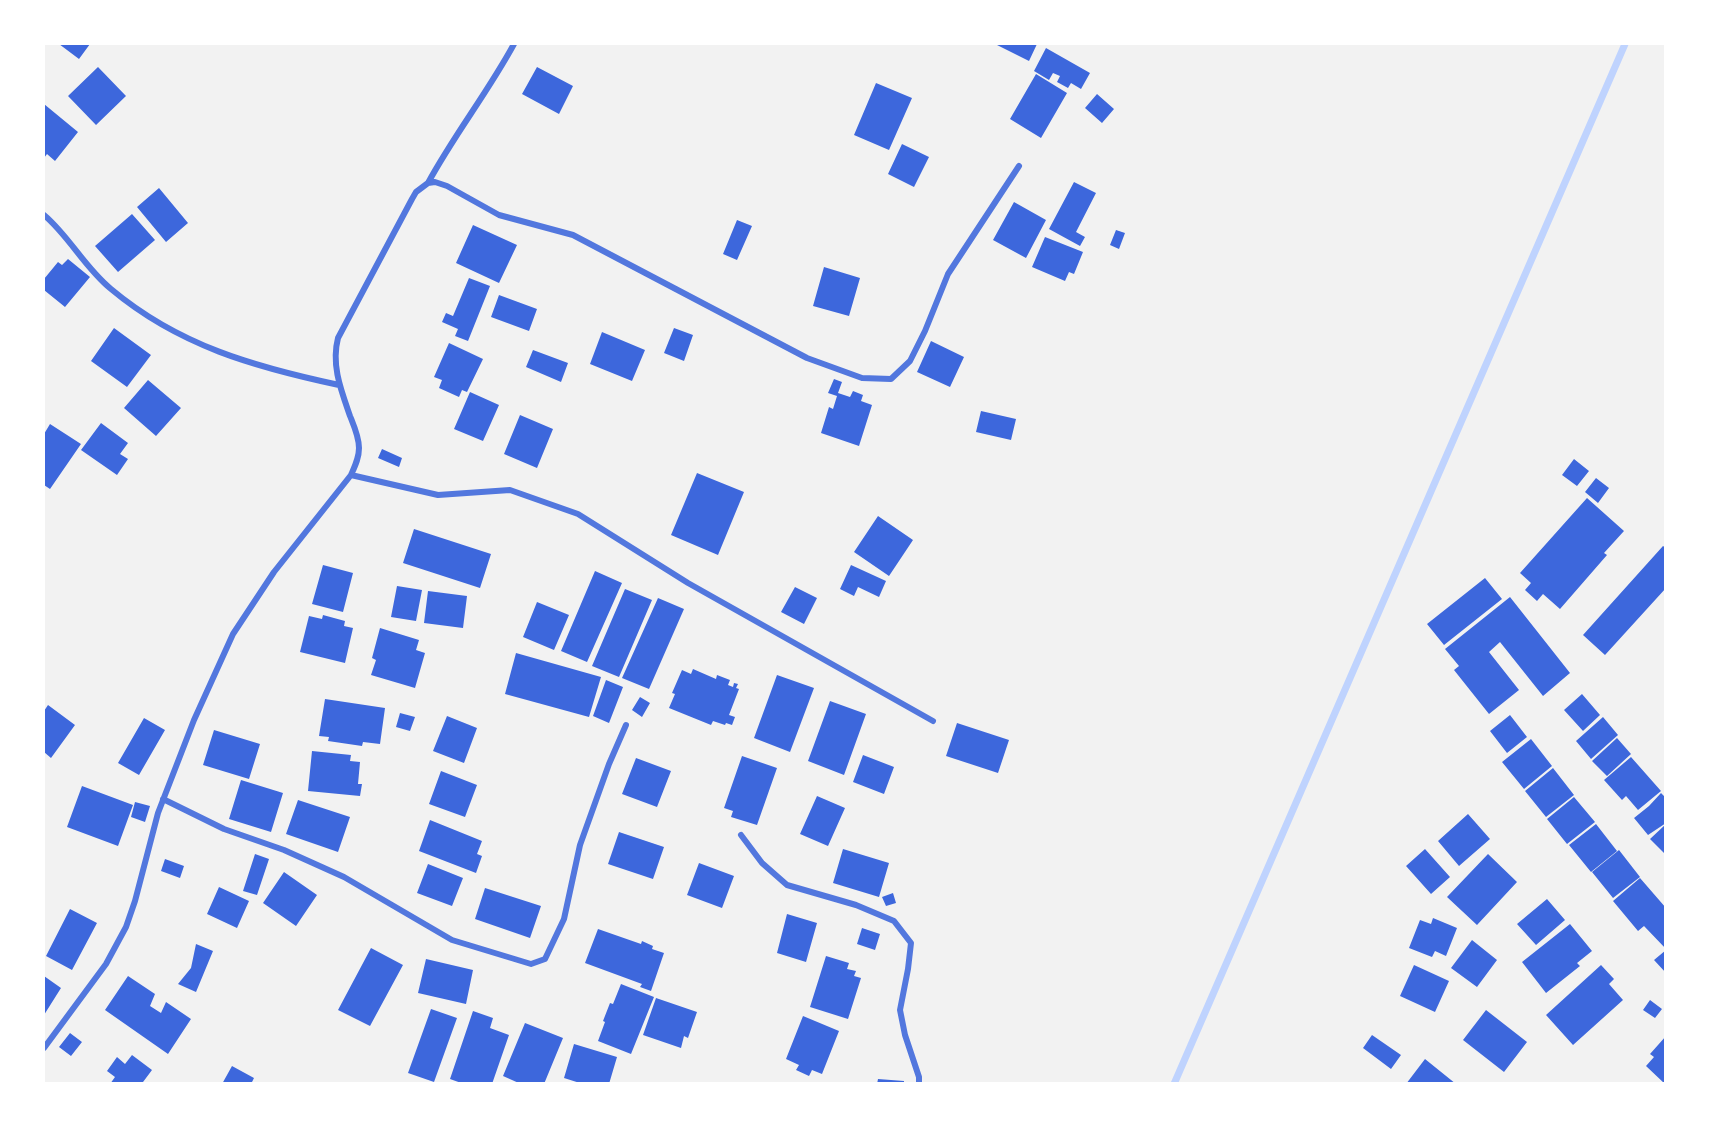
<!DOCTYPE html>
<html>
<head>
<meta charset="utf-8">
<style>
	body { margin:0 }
	#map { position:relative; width:1709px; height:1127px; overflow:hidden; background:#f2f2f2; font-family:"Playfair Display",serif }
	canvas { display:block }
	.frame { position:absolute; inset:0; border:45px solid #fff; pointer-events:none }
</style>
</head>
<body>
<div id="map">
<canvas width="1709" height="1127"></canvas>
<div class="frame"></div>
</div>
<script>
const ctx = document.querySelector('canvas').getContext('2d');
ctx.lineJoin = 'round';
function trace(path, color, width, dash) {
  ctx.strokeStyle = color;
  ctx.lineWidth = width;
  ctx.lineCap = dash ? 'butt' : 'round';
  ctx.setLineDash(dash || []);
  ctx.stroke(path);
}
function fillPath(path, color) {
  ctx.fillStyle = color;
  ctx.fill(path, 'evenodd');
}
const stream = new Path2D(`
	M1174 1084 1625 44`);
const building = new Path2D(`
	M59 44H90L79 59Z
	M995 44H1037L1029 61Z
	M1046 48 1090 73 1081 89 1071 83 1068 88 1057 82 1060 76 1053 73 1049 80 1034 71Z
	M98 67 126 96 96 125 68 96Z
	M537 67 573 86 559 114 522 94Z
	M1036 74 1067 93 1041 138 1010 119Z
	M876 83 912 98 889 150 854 135Z
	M1097 94 1114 109 1102 123 1085 108Z
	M44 104 78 132 55 161 47 154 44 158Z
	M902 144 929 157 914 187 888 174Z
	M1074 182 1096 193 1076 232 1085 237 1080 246 1049 229Z
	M159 188 188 223 166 242 137 207Z
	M1014 202 1046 220 1026 258 993 240Z
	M132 214 155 240 118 272 95 246Z
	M737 220 752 226 737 260 723 254Z
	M473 225 517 245 499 283 456 263Z
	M1116 230 1125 233 1119 249 1110 245Z
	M1045 237 1083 252 1074 274 1069 272 1065 281 1032 267Z
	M68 259 90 277 65 307 44 290V279L58 262 62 265Z
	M824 267 860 278 849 316 813 306Z
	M469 278 490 286 468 341 455 336 458 329 442 322 446 313 453 316Z
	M499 295 537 309 529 331 491 317Z
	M114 328 151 355 127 387 91 361Z
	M674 328 693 335 684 361 664 353Z
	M602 332 645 350 632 381 590 364Z
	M931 341 964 357 950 387 917 372Z
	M449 343 483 359 467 392 462 390 459 397 439 388 442 380 434 377Z
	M533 350 568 363 561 382 526 367Z
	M834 379 842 382 838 393 850 397 853 391 863 395 861 401 872 405 859 446 821 433 829 407 833 409 837 396 828 393Z
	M148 380 181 408 156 436 124 408Z
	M470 392 499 405 483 441 454 429Z
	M981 411 1016 419 1011 440 976 432Z
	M520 415 553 429 537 468 504 454Z
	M101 423 128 443 120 454 128 459 117 475 81 450Z
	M50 424 81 444 50 489 44 485V434Z
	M382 449 402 458 399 467 378 458Z
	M1574 459 1589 471 1577 486 1562 475Z
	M697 473 744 492 718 555 671 535Z
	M1596 478 1609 488 1598 503 1585 492Z
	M1587 498 1624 531 1604 553 1607 555 1560 609 1543 594 1537 601 1525 590 1531 583 1520 573Z
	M878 516 913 540 889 576 854 552Z
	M414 529 491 554 480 588 403 563Z
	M1663 546 1666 548V588L1605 655 1583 635Z
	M323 565 353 573 343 612 312 604Z
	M851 565 886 581 879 597 858 587 854 596 840 589Z
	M595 571 622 583 587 662 561 651Z
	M1485 578 1502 599 1444 645 1427 624Z
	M397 586 422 590 416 621 391 617Z
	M795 587 817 598 804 624 781 612Z
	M625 589 652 600 619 677 592 666Z
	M428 591 467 596 463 628 424 623Z
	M1510 597 1570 673 1543 696 1500 642 1489 652 1519 690 1489 714 1454 670 1459 666 1445 649Z
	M658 598 684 609 649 689 622 678Z
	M537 602 569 615 554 650 523 637Z
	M323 615 345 621 344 626 353 628 345 663 300 652 309 616 322 619Z
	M380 628 419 640 416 650 425 653 415 688 371 675 376 660 372 658Z
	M516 653 601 677 589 717 505 694Z
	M693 669 716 679 717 675 730 680 728 685 733 687 734 683 738 684 736 688 739 689 729 715 735 717 732 725 726 723 725 725 713 721 711 725 669 708 675 694 672 693 682 670 691 674Z
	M777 675 814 688 790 752 754 738Z
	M606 680 623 687 609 723 593 716Z
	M1582 694 1600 715 1583 731 1564 710Z
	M640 697 650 703 642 717 632 710Z
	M325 699 385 708 380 744 363 742 362 746 328 741 329 737 319 736Z
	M830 701 866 714 844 775 808 761Z
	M48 705 75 725 51 758 44 752V711Z
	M400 713 415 717 410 731 396 727Z
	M1510 715 1527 737 1507 753 1490 731Z
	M447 716 477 728 464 763 433 751Z
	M1603 717 1618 735 1591 759 1576 741Z
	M144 718 165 730 139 775 118 763Z
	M957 723 1009 740 998 773 946 756Z
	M214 730 260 744 249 779 203 765Z
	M1617 738 1631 754 1607 776 1592 761Z
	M1531 739 1552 766 1524 789 1502 762Z
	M312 751 351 755 350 761 360 762 358 784H362L360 796 308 791Z
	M863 755 894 767 884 794 853 782Z
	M742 756 777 768 757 825 731 817 733 811 724 808Z
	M1631 757 1661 791 1638 810 1626 796 1622 800 1604 780Z
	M636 758 671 771 657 807 622 794Z
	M1553 768 1574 795 1546 817 1525 791Z
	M441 771 477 785 465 817 429 804Z
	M241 780 283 793 271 832 229 819Z
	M82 786 133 805 118 846 67 827Z
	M1661 793 1666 798V823L1648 835 1634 818 1649 806Z
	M817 796 845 808 828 846 800 834Z
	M1574 797 1595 822 1567 844 1547 819Z
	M298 800 350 817 338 852 286 834Z
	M135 802 150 806 145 822 131 817Z
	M1468 814 1490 839 1459 866 1438 841Z
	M430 820 482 841 477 854 482 856 476 873 419 851Z
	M1596 824 1617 851 1591 872 1569 845Z
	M1666 824V855L1650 839Z
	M619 832 664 847 653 879 608 864Z
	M843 849 889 863 879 897 833 883Z
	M1425 849 1450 877 1431 894 1406 866Z
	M1619 850 1640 877 1613 898 1592 872Z
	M255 854 269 859 257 895 243 891Z
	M1488 854 1517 882 1477 925 1447 897Z
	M165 859 184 866 180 878 161 871Z
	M699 863 734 876 722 908 687 895Z
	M428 864 463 878 452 906 417 893Z
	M284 872 317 895 296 926 263 903Z
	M1640 878 1666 908V949L1644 926 1638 931 1613 901Z
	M219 887 249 901 237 928 207 914Z
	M485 888 541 906 530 938 475 919Z
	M893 893 896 903 886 906 882 897Z
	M1547 899 1565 920 1536 945 1517 924Z
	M70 909 97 923 72 970 46 956Z
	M787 914 817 923 806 962 777 953Z
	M1433 918 1457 928 1446 956 1435 951 1432 957 1409 948 1420 920 1431 924Z
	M1570 924 1592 951 1577 963 1580 966 1546 993 1522 962Z
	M862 928 880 934 875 950 857 944Z
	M598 929 641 944 642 941 653 946 652 949 664 953 651 991 640 987 642 984 585 963Z
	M1472 940 1497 960 1477 987 1451 968Z
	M196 944 213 951 196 992 178 984 191 968Z
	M371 948 403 965 370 1026 338 1010Z
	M1666 950V973L1654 960Z
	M826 956 849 963 847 969 856 971 854 976 861 978 848 1019 810 1007Z
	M426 959 473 970 466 1004 418 993Z
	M1414 965 1449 981 1435 1012 1400 996Z
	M1601 965 1614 979 1609 984 1623 1000 1573 1045 1546 1015Z
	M44 976 61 988 44 1015Z
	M128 976 155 994 150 1006 161 1013 166 1002 191 1019 168 1054 105 1010Z
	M621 984 654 997 631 1054 598 1041 605 1022 603 1021 610 1003 613 1004Z
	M656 998 697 1012 688 1038 684 1036 681 1048 643 1035Z
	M1650 1000 1662 1009 1655 1018 1643 1010Z
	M431 1009 457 1018 434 1082 408 1073Z
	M1486 1010 1527 1042 1504 1072 1463 1040Z
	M473 1011 493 1018 490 1028 509 1035 492 1084H464L450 1079Z
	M803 1016 839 1031 822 1074 812 1070 809 1076 796 1070 799 1065 786 1059Z
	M525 1023 563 1038 544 1084H521L503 1076Z
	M70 1033 82 1042 71 1056 59 1047Z
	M1372 1035 1401 1055 1391 1069 1363 1048Z
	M1666 1036V1084H1665L1646 1066 1654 1057 1650 1054Z
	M574 1044 617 1057 609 1084H583L564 1078Z
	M132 1055 152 1070 143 1082 145 1084H110L115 1077 107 1071 117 1057 125 1064Z
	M1425 1059 1456 1084H1406Z
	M232 1066 254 1078 251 1084H222Z
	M878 1079 904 1081V1084H877Z`);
const minor = new Path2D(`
	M428 183C454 135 488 92 514 44
	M44 215C69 236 85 268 111 289 179 346 255 367 339 385
	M351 475 438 495 510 490 578 514 688 583 933 721
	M163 799 224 829 284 850 344 877 452 940 531 964 545 959 564 919 580 845 609 764 626 725
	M741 835 762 863 787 885 856 905 894 921 911 943 908 969 900 1010 905 1035 919 1077V1084
	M44 1048 106 964 126 927 135 901 158 813 194 720 233 634 274 572 351 475C355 466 359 458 359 448 359 437 354 426 350 416 341 390 331 365 338 338L412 199 416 192 428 183 435 182 447 186 499 215 573 235 807 358 862 378 891 379 910 361 925 331 948 274 1019 166`);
trace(stream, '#bfd3fe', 7);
fillPath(building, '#3d67dc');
trace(minor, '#5277de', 6);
</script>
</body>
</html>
